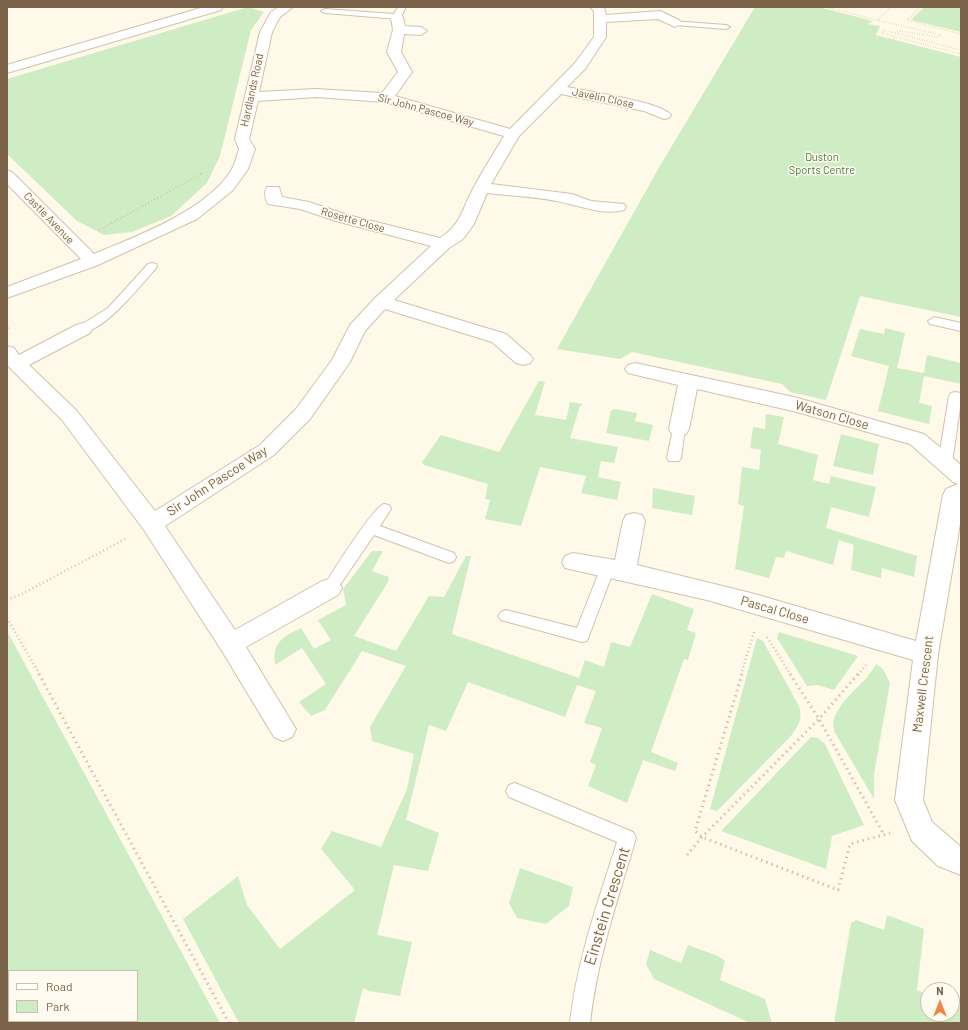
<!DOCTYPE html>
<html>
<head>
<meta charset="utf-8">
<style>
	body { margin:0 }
	#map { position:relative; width:968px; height:1030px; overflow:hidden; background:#fef9e8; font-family:Barlow,sans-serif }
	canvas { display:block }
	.frame { position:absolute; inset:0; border:8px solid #7b6349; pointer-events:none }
	.legend { position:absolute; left:8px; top:970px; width:130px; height:52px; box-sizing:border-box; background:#fffbf0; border:1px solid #cabead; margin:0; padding:5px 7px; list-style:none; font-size:12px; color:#7b6349 }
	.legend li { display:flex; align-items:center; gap:8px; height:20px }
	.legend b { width:20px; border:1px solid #cabead }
	.north { position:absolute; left:920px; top:982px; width:40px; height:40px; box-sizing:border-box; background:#fffbf0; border:1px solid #cabead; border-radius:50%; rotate:0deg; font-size:11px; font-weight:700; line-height:16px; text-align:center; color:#7b6349 }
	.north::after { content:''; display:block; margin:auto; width:14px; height:18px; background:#ef8646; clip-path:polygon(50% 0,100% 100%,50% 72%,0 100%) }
</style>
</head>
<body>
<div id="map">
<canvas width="968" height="1030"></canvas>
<div class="frame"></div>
<ul class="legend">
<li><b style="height:5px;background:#fff"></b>Road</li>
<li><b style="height:11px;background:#cfedc5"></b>Park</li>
</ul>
<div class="north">N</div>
</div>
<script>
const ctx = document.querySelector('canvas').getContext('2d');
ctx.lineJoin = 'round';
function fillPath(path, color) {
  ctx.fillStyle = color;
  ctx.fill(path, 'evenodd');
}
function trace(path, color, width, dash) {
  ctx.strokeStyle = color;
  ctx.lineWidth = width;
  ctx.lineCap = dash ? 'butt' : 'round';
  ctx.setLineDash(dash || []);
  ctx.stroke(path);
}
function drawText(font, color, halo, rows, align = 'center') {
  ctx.font = font + ' Barlow,sans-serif';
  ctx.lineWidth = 3;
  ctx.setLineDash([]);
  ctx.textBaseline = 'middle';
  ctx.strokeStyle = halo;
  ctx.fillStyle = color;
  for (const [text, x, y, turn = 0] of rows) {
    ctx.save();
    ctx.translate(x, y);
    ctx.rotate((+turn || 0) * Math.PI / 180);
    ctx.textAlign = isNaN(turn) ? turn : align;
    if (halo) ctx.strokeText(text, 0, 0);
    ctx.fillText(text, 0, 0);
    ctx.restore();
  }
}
const green = new Path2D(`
	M248 7 264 12 251 30 220 156 207 183 171 216 132 232 104 235 77 221 7 154V79Z
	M755 7H818L873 21 867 24 880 26 876 35 961 57V317L860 296 826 400 790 392 782 384 632 352 620 359 557 349 661 164Z
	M924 7H961V32L911 20Z
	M885 328 905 333 897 368 924 373 927 355 961 363V384L924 376 919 403 932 406 929 424 878 411 889 366 851 356 860 329 884 334Z
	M539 381 545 382 535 415 566 420 570 402 583 404 580 406 570 438 618 447 614 463 601 461 598 477 621 482 617 500 581 493 586 476 540 467 521 526 485 519 490 500 485 499 488 484 424 465 422 462 441 435 499 452Z
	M614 409 637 413 635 421 653 425 649 441 606 433 611 411Z
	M766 414 784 417 778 444 818 455 813 480 829 484 831 476 876 487 869 517 831 507 826 528 917 556 914 577 882 568 881 578 851 570 854 545 839 540 833 565 786 551 784 558 776 557 769 578 735 569 744 506 738 504 742 467 759 470 761 450 750 448 753 427 765 429Z
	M841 434 879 444 873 475 833 466Z
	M653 488 695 496 692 515 652 508Z
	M372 551H383L372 571 389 577 388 582 354 636 396 651 429 596 444 597 466 556H471L452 634 579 678 585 660 604 667 611 642 630 647 652 594 694 609 687 630 696 633 688 660 684 659 651 752 678 763 675 771 643 760 627 803 588 786 596 765 590 762 602 728 584 723 596 691 577 685 565 717 468 682 446 731 429 725 406 820 439 833 428 871 394 865 377 935 412 942 400 996 369 991 363 988 354 1023H239L183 919 238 876 247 905 280 949 355 890 321 849 332 831 381 847 407 789 414 754 372 741 370 727 406 666 362 651 325 710 311 716 299 702 326 684 302 648 275 665C272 642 283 637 301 628L314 649 331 640 318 620 346 605 343 589Z
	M7 631 220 1023H7ZM9 971H137V1021H9Z
	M779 632 858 656 834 690 818 685 807 686 777 638Z
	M757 638 763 641 799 706C803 719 799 725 791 736L717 811 710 809Z
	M876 664 883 669 890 683 874 774V799L834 731C834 727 832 722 834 719 841 697 866 684 876 664Z
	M811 737 818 738 825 744 864 825 832 836 826 869 721 831Z
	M520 868 573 887 569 906 546 924 517 918 509 903Z
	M887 915 924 929 917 990 928 995V1014H952V1004L961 1007V1023H834L851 923 856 920 884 930Z
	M688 945 718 956 725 961 720 980 765 999 772 1023H750L654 979 646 964 650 950 681 963Z`);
const pathFar3 = new Path2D(`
	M825 7 877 20 891 7
	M920 7 907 20 961 34
	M877 20 941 35 938 37 900 31 897 33
	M894 36 895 42
	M961 50 884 30 881 33 961 54
	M201 174 205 172`);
const pathFar2 = new Path2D(`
	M99 230 203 173
	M7 325 9 327 7 330`);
const pathFar1 = new Path2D(`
	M7 600 22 594 127 538
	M7 618 40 675
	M767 637 791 675
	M741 675 754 632
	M858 675 866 665`);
const path = new Path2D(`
	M39 674 229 1023
	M742 674 695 831 702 837 838 890 850 844 890 833
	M790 674 819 719 883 833
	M687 855 702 837 819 719 858 674`);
const service = new Path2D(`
	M398 7H406L400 19H397L325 13 321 11 325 9 394 14Z
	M672 21 726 25 730 27 726 29 675 25 671 23Z
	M152 263 156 264 157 266 156 268C143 283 100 337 79 332L77 329 79 326 108 308 148 264Z
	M934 317 961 323V331L930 324 928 321Z
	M955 392 961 393V401L952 463 950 466 945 468 940 466 938 463 949 396 951 393Z
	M679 424 684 426 685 429 681 458 679 461H669L667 458 673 429 674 426Z
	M384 504 389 505 391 509 380 526 454 553 456 557 454 561 449 563 374 535 335 592 330 594 325 592 323 588 325 584C334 570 373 507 384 504Z
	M608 561 613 563 615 567 587 641 582 642 501 620 498 616 501 612 506 610 577 628 601 567 603 563Z
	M515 783 633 832 636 838C618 899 597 959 590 1023H570C577 960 598 902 617 842L509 797 506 791 509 785Z`);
const minor = new Path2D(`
	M204 7H223L221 10 7 73V65Z
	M279 7H293L280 17 272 32 259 92 316 89 382 93 398 72 387 52 393 30 391 17 397 13 403 17 405 26 421 27 427 31 421 35 404 34 401 52 412 72 395 96 510 129 575 63 594 37V11L590 7H604L606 15 660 11 679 20 681 23 675 27 658 19 606 22V37L585 69 567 87C586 91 662 102 671 115L669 118 664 119 644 111 561 94 519 136 491 184 572 194 591 201 624 204 626 207 624 210C604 215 588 208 569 204 546 197 512 196 487 193L474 224 463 239 449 248 394 300 506 334 530 355 533 359 530 363 523 365 516 363 492 342 385 309 365 331 350 362 310 419 274 455 165 526 235 630 322 581 330 579 338 581 342 588 338 595 246 647 296 729 292 737 283 741 274 737 222 651 144 530 62 420 7 365V346L14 348 19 355 76 325 83 323 90 325 92 329 90 333 29 365 76 410 155 511 260 445 296 409 332 360 350 325 375 298 431 246 336 221 300 209 268 204C265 199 264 192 267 187H279L282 197 309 202 348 215 440 238C462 224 462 208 474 187 483 170 494 153 504 136L385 102 316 97 258 101 249 139 255 149 248 169 233 190 197 219 98 265 7 298V287L81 259 7 184V170L12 172 94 254C137 236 208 210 232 169 235 163 237 156 239 149L235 139 260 32 271 12Z
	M635 363 794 397 924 434 961 465V518L938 654 923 800 932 822 961 847V875L938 866 912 841 895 800 913 660 707 600 565 568 562 562 565 556 573 553 615 560 623 521 626 515 634 513 642 515 645 521 637 565 751 593 916 641 943 495 946 489 958 484 953 482 910 444 793 411 697 389 689 429 686 434 679 436 672 434 669 429 678 385 628 373 625 369 628 365Z`);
const farStreetnames = [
	["Hardlands Road",252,90,-78],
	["Javelin Close",603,98,12],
	["Sir John Pascoe Way",426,110,15],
	["Castle Avenue",49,218,46],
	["Rosette Close",353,220,16]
];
const farParknames = [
	["Duston",822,157],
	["Sports Centre",822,170]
];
const streetNames = [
	["Watson Close",832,415,16],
	["Sir John Pascoe Way",217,481,-33],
	["Pascal Close",775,610,16],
	["Maxwell Crescent",923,684,-83]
];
const nearStreetnames = [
	["Einstein Crescent",607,906,-73]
];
fillPath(green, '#cfedc5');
trace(service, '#d2c2ac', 2);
trace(minor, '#d2c2ac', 2);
trace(pathFar3, '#dbc0a0', 1.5, [0.5, 2]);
trace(pathFar2, '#dbc0a0', 2, [1, 2.5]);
trace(pathFar1, '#dbc0a0', 2.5, [1, 3]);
trace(path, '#dbc0a0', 3, [1.5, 4]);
fillPath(service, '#fff');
fillPath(minor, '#fff');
drawText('11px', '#7b6349', '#fffbf0', farStreetnames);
drawText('11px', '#467b3d', '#fffbf0', farParknames);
drawText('13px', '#7b6349', '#fffbf0', streetNames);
drawText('16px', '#7b6349', '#fffbf0', nearStreetnames);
</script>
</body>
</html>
